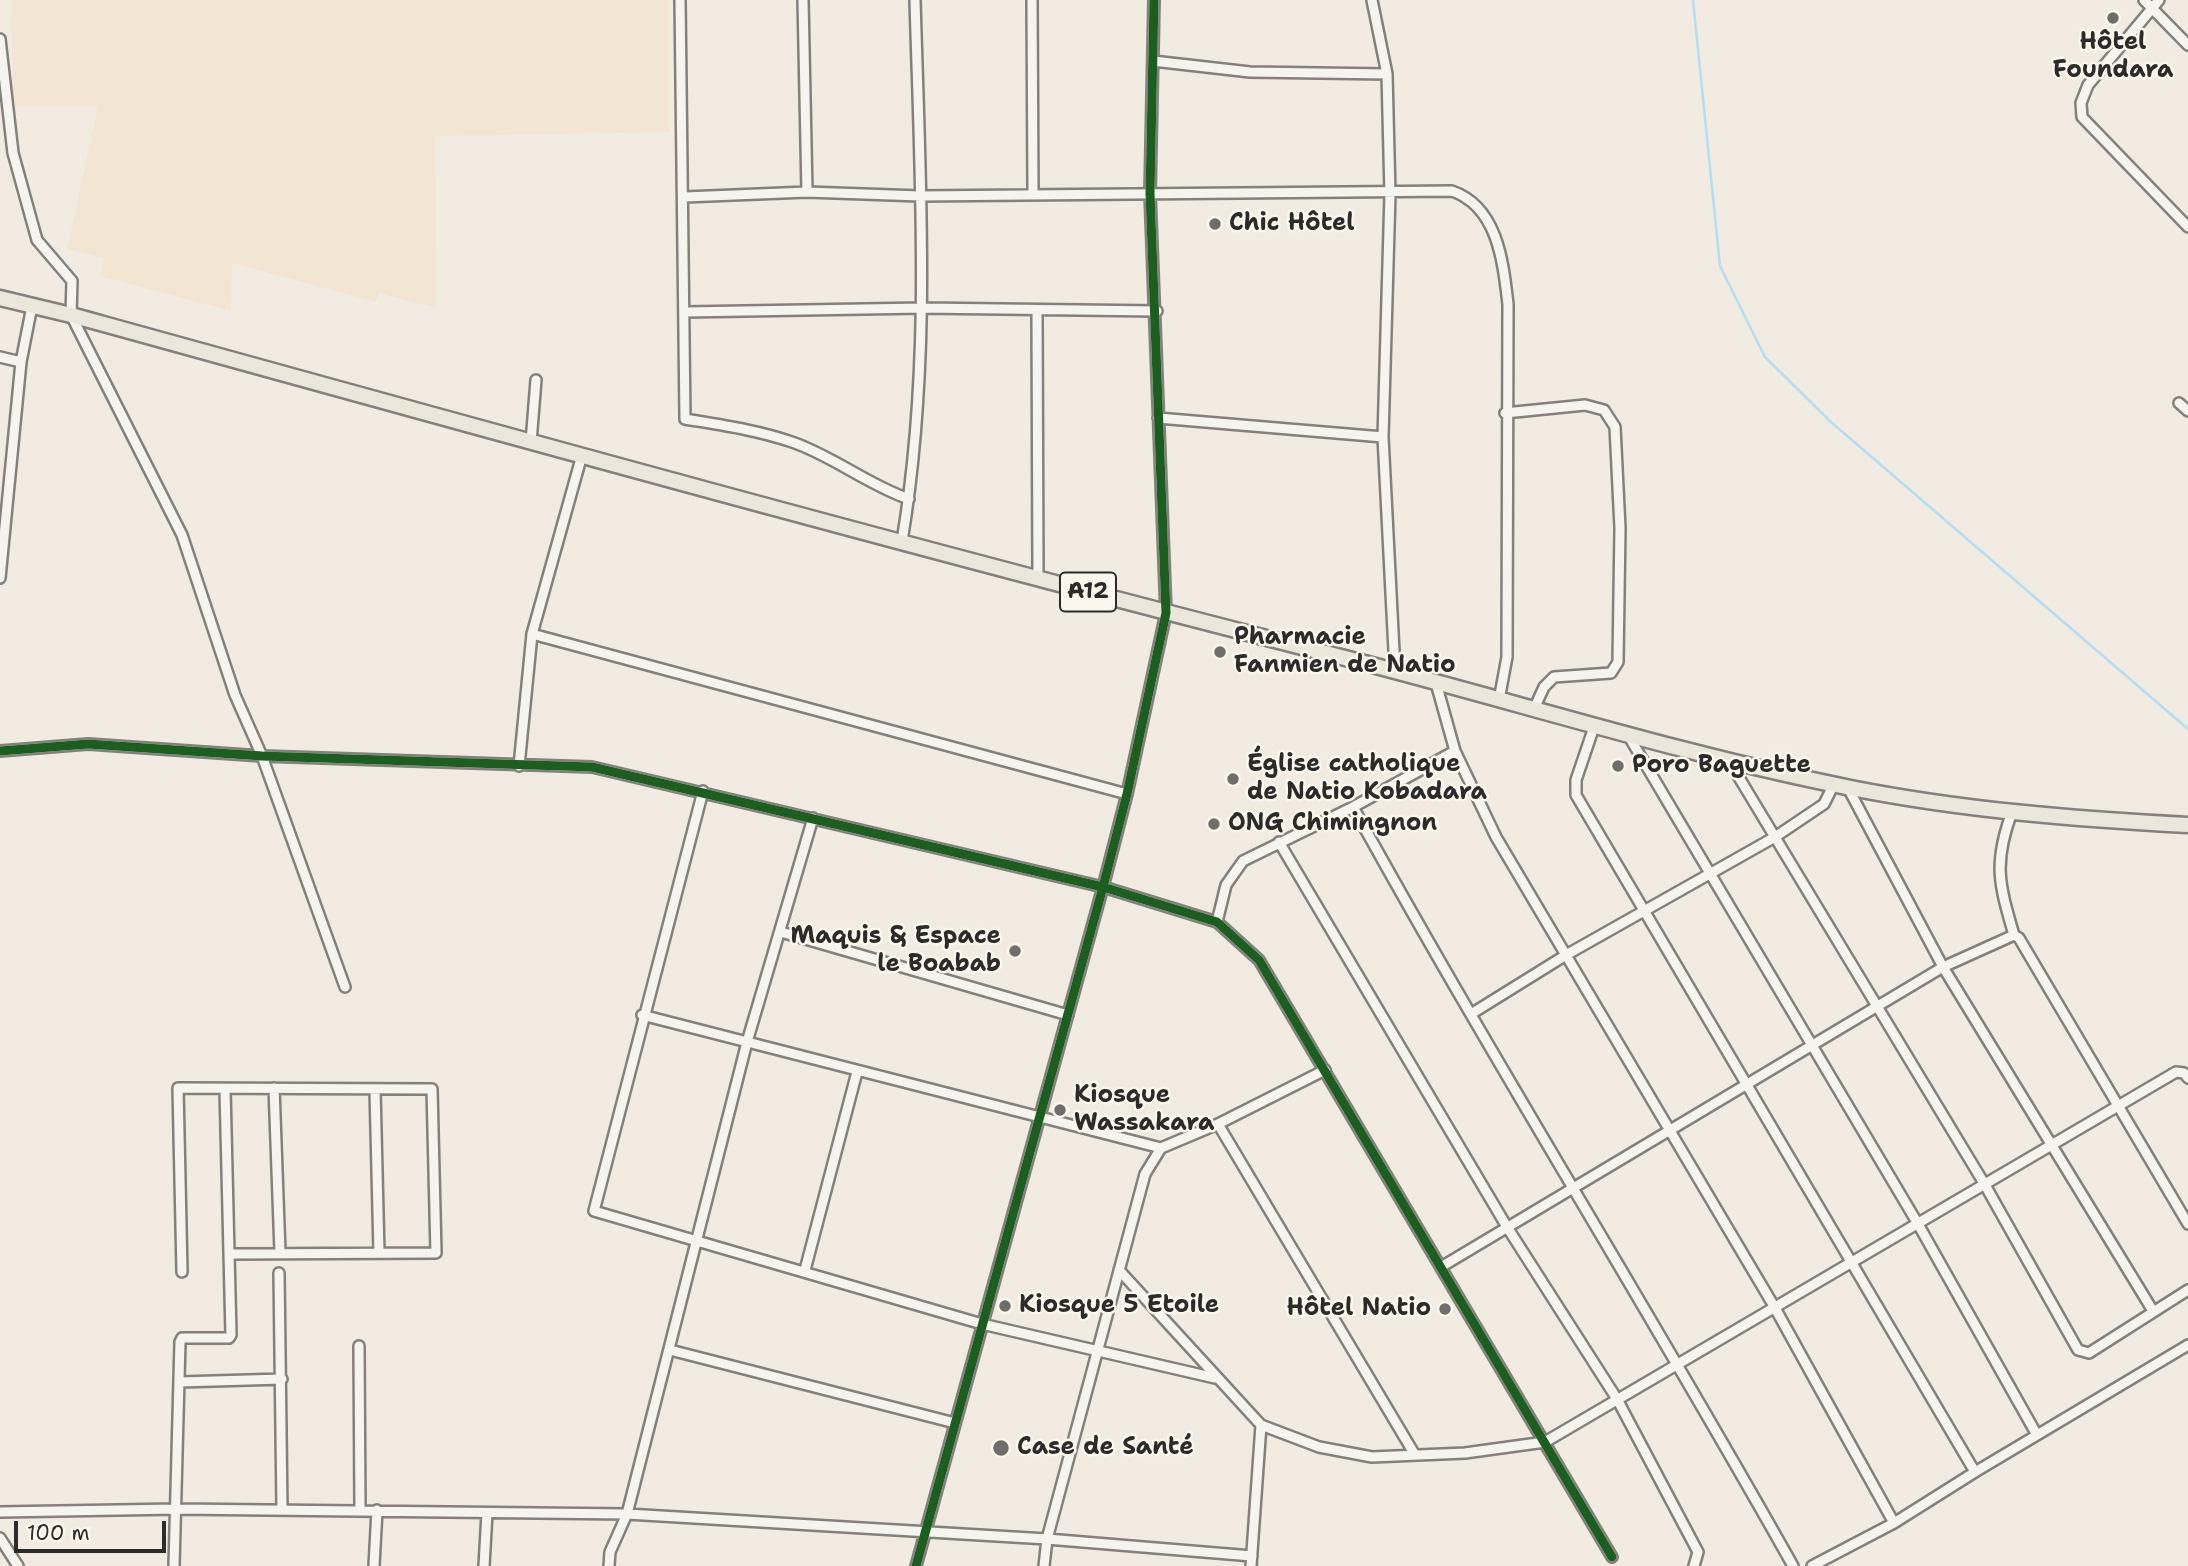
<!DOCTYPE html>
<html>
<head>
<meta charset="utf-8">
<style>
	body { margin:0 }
	#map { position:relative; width:2188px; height:1566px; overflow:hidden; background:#f1ebe1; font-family:"Shantell Sans",sans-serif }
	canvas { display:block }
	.scale { position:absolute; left:14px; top:1521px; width:152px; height:32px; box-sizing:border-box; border:4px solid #2b2b2b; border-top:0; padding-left:9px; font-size:21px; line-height:24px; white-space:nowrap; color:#2b2b2b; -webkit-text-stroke:5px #fbf7ec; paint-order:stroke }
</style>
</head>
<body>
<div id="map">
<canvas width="2188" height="1566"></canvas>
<div class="scale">100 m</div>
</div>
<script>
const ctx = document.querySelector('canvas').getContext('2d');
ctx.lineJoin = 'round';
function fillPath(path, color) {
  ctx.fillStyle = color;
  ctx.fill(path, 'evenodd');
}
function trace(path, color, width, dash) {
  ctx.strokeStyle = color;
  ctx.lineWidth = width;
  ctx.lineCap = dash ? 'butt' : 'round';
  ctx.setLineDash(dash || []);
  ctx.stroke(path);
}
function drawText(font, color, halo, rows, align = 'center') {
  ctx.font = font + ' "Shantell Sans",sans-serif';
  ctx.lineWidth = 5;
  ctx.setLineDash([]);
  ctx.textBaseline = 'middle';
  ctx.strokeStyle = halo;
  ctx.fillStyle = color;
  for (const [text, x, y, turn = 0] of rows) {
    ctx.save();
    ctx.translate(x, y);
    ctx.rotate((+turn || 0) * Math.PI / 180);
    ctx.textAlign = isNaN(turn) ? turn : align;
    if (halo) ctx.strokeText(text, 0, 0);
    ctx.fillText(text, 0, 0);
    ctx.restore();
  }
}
const built = new Path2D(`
	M11 0H669V132L435 136 436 308 379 293 376 302 232 263 231 311 100 276 104 258 67 249 98 106H13Z`);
const stream = new Path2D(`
	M1693 0 1720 266 1765 357 1831 422 2188 729`);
const minor = new Path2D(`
	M680 0 685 419C721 425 757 430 792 442 833 456 868 485 909 499
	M803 0 807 192
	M1032 0 1033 193
	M1372 0 1387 74 1390 194 1383 437 1395 671
	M2144 0 2188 45
	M2159 0 2088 85 2081 103 2082 117 2188 227
	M0 39 13 153 37 240 72 281 71 315 182 535 235 695 262 756 345 987
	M1153 61 1250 72 1387 74
	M685 197 807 192 920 196 1452 191C1498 207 1503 262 1508 304L1507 657 1499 700
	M1037 311 1038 579
	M685 312 923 308 1157 311
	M0 357 21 362
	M2179 403 2188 411
	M1505 413 1585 405 1604 410 1615 427 1620 528 1618 662 1611 673 1554 677 1544 687 1534 709
	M1158 418 1383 437
	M531 442 536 380
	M902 541C932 363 920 180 915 0
	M0 578 21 362 32 306
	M532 634 1127 794
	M1436 683 1455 751 1496 837 1775 1308 1894 1523
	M1595 724 1576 780V795L1975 1472
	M1628 735 1918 1224 2037 1435
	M0 751 88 744 262 756 592 767 1103 887 1217 922 1259 960 1612 1557
	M1729 761 1985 1185 2078 1350 2089 1353 2188 1290
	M519 766 532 634 582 455
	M1848 788 1943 967 2153 1311
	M703 791 594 1211 982 1324 1215 1378
	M1353 807C1494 1063 1650 1311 1793 1566
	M2012 812C1993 863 1999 884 2014 935L2019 938 2188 1224
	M1279 842 1507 1227 1617 1399 1698 1552 1694 1566
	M1217 922 1226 885 1243 861 1353 807 1455 751
	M781 932 1068 1015
	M1471 1014 1566 955 1775 837 1824 804 1834 784
	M642 1015 1161 1148
	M274 1088 280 1252
	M375 1090 379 1253
	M1218 1124 1415 1455
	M1441 1267 1943 967 2014 935
	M805 1270 857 1072
	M1119 1270 1261 1425 1319 1447 1372 1457 1465 1453 1545 1442 2176 1072 2184 1073 2188 1078
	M182 1272 178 1088 432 1089 436 1253 230 1254
	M279 1273 282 1510
	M359 1346 360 1510
	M670 1350 955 1423
	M180 1382 282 1379
	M0 1512 177 1509 627 1514 1047 1539 1252 1556
	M0 1538 18 1566
	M174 1566 180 1342 182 1338H229L231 1335 225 1089
	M374 1566 377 1510
	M484 1566 487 1513
	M609 1566 610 1552 627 1514 747 1042 813 818
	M916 1566 1103 887 1127 794 1166 613 1150 193 1154 0
	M1044 1566 1047 1539 1145 1174 1161 1148 1218 1124 1325 1070
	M1251 1566 1261 1425
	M1812 1566 1894 1523 1975 1472 2188 1345`);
const primary = new Path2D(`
	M0 298 71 315C494 432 916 549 1341 657 1511 700 1679 754 1851 788 1962 810 2075 819 2188 825`);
const cycleway = new Path2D(`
	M0 751 88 744 262 756 592 767 1103 887 1217 922 1259 960 1612 1557
	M916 1566 1103 887 1127 794 1166 613 1150 193 1154 0`);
const markers = [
	[2113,18,7,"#706e6b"],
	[1215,224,7,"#706e6b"],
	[1220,652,7,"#706e6b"],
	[1618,766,7,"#706e6b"],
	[1233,779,7,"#706e6b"],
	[1214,824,7,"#706e6b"],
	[1015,951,7,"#706e6b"],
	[1060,1110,7,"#706e6b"],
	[1005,1306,7,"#706e6b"],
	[1445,1309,7,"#706e6b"],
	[1001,1448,9,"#706e6b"]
];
const shields = [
	[1088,592,56]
];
const shieldNames = [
	["A12",1088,592]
];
const poiNames = [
	["Hôtel",2113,43,"center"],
	["Foundara",2113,71,"center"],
	["Chic Hôtel",1229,224],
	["Pharmacie",1234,638],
	["Fanmien de Natio",1234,666],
	["Église catholique",1247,765],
	["de Natio Kobadara",1247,793],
	["Poro Baguette",1632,766],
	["ONG Chimingnon",1228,824],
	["Maquis & Espace",1001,937,"right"],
	["le Boabab",1001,965,"right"],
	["Kiosque",1074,1096],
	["Wassakara",1074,1124],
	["Kiosque 5 Etoile",1019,1306],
	["Hôtel Natio",1431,1309,"right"],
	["Case de Santé",1017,1448]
];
fillPath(built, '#f2e6d3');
trace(stream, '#b3def3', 2.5);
trace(minor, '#84817d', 14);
trace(primary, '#84817d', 19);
trace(minor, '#f5f4ef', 9);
trace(primary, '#ebe7db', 14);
trace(cycleway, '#1b5e20', 9);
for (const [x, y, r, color] of markers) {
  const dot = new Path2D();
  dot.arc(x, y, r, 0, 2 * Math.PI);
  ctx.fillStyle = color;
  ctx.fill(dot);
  trace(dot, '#fbf7ec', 2.5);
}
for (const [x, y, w] of shields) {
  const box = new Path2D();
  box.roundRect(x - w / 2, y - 19.5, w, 39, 5);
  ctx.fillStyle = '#fbf7ec';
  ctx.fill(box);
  trace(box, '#2b2b2b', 2);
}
drawText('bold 23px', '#2b2b2b', null, shieldNames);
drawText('bold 24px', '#2b2b2b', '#fbf7ec', poiNames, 'left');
</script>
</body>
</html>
